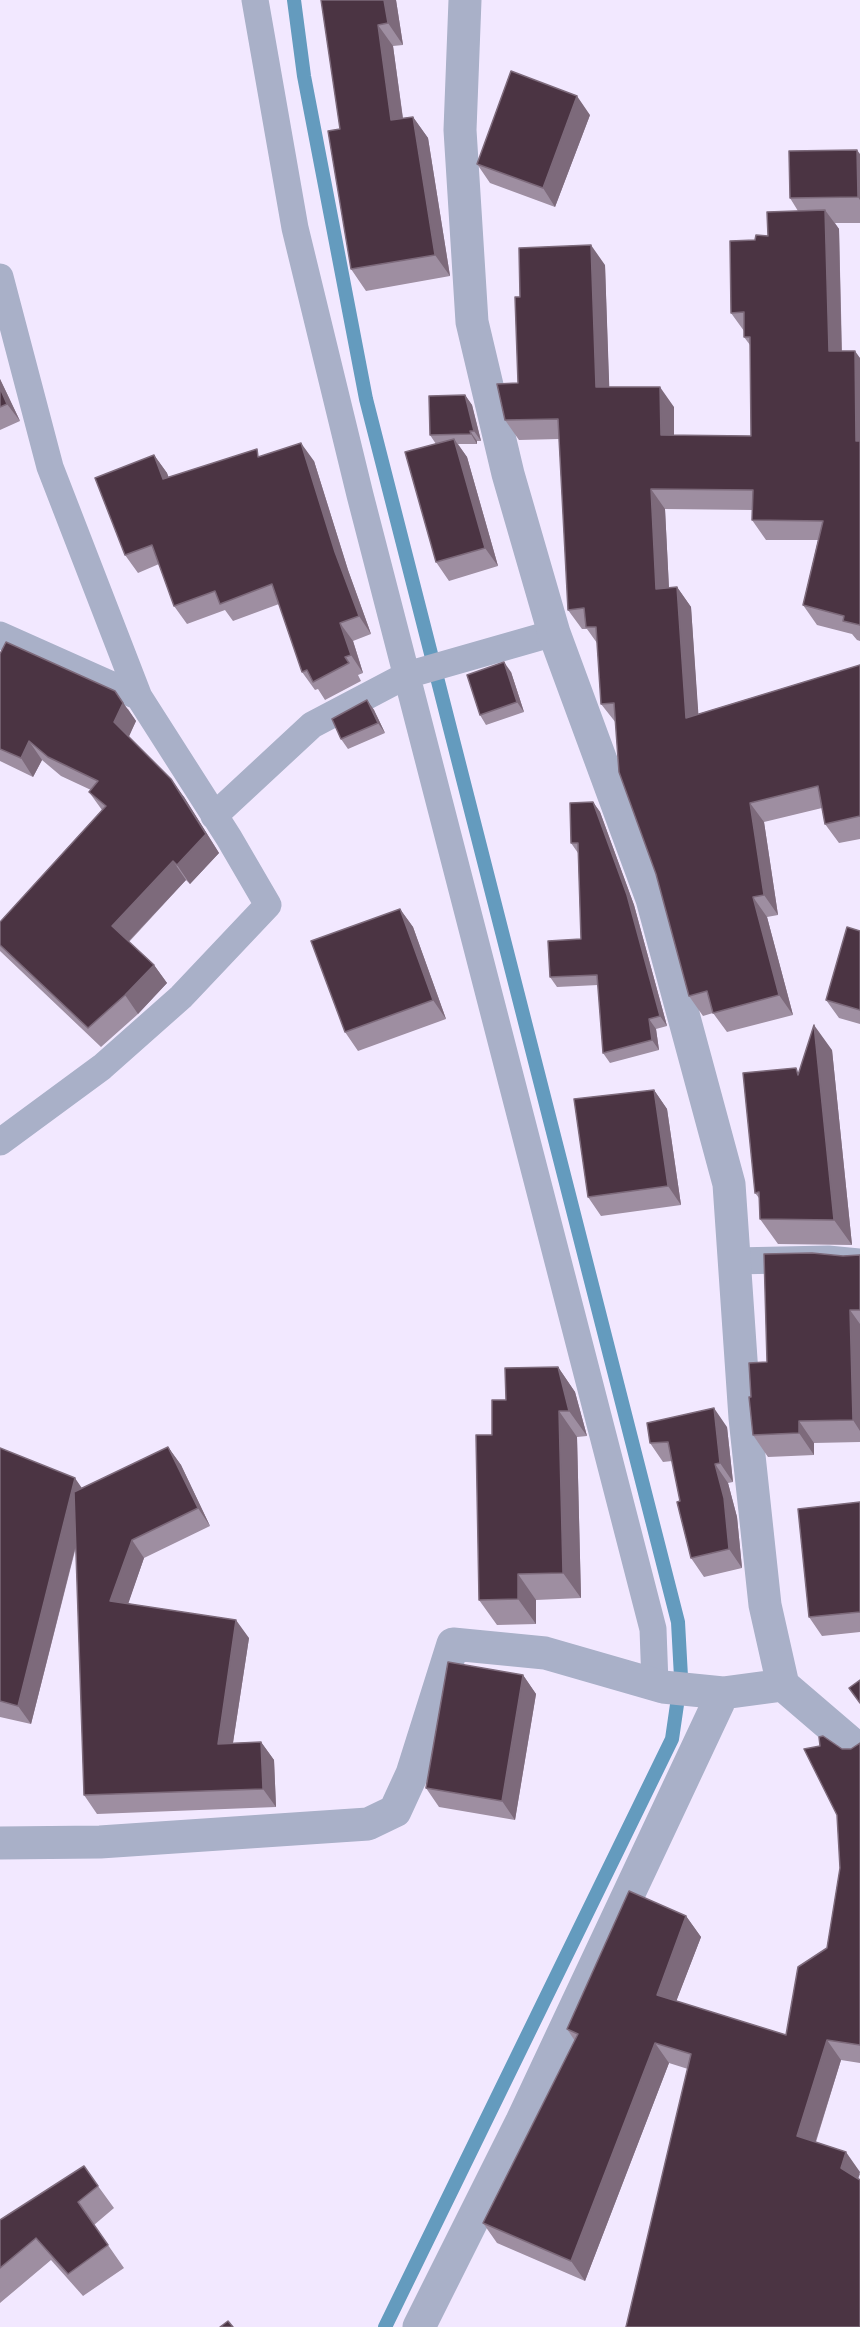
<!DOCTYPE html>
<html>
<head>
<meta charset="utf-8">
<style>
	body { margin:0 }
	canvas { display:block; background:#f2e8ff }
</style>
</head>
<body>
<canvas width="860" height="2327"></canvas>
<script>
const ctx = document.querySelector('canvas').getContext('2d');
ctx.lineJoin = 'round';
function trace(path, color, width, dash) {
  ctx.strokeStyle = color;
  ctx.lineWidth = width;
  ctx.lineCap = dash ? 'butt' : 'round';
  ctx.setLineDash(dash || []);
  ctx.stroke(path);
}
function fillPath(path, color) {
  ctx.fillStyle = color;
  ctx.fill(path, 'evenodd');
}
const stream = new Path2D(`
	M294 0 304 76 366 399 678 1622 681 1677 672 1739 385 2327`);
const lane = new Path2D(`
	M255 0 295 228 360 495 653 1629 655 1684
	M0 277 50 467 139 697 229 838 268 905 181 997 102 1067 0 1142
	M0 635 139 697
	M214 816 312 725 407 675 554 633
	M735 1261 828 1259 860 1262`);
const street = new Path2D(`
	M465 0 460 130 472 322 508 474 554 633 652 899 729 1184 745 1418 765 1605 783 1685
	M0 1843 100 1842 368 1824 395 1811 412 1774 453 1644 545 1653 663 1687 723 1693 783 1685 860 1751
	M419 2327 521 2123 723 1693`);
const wall = new Path2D(`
	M321 0H396L403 45 393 46 403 118 413 117 428 138 450 276 366 291 351 269 340 129Z
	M590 115 555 207 490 183 477 164Z
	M860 154V223H835L839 229 842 351 860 358V641L857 640 852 634 817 625 803 605 818 540H766L752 520 753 510 665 509 669 588 677 587 691 607 698 714 860 665V839L839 843 825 824 822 808 764 822 778 915 767 917 793 1015 727 1032 713 1013 703 1016 689 996 616 723 601 704 597 643 587 629H582L568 610 559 439 519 440 505 420 518 383 520 297 605 265 609 387 674 407V435L751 436 750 345 744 337V331L731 313 755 240 768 236 798 211 790 198Z
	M0 379 20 421 0 430Z
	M465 395 472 405 481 441H477V444H458L467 457 498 566 449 581 436 562V444L430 435Z
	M154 455 167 473 168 477 261 456 314 461 348 570 371 634 353 641 363 673 358 675 361 681 325 700 318 689 315 690 302 672 279 604 233 621 225 610 187 624 174 606 159 564 138 573 125 555Z
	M0 654 128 709 136 721 128 737 184 797 219 853 190 884 186 880 129 942 154 965 167 983 138 1014 101 1047 0 951V922L102 810 89 792 91 790 61 776 42 760 33 777 0 761Z
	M511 672 524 712 486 725 480 715Z
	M367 700 374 710 385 733 348 749 341 739Z
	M593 802 600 812 634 905 667 1026 656 1029 659 1050 610 1063 603 1053 598 985 557 987 550 977 581 939 578 853 571 843Z
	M400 909 413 927 446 1019 358 1051 345 1032Z
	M860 931V1024L839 1018 826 1000Z
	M832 1050 852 1245 778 1244 760 1219 759 1198 755 1193 799 1072Z
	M654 1090 667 1109 681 1205 601 1216 588 1197Z
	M860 1255V1442L814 1443V1455L768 1457 753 1435 751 1397 767 1362 843 1256Z
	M558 1367 575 1392 587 1436 577 1437 581 1598 536 1600V1624L497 1625 479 1600 492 1435 506 1400Z
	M727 1427 733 1482 728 1483 737 1517 742 1568 704 1577 691 1558 672 1461 663 1462 650 1443Z
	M168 1447 181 1465 210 1526 144 1558 128 1603 249 1638 233 1743 261 1742 274 1760 276 1807 97 1814 84 1795 76 1547 31 1724 0 1717V1448L82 1488Z
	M860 1502V1632L822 1636 809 1617Z
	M523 1675 536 1694 515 1820 439 1807 426 1788Z
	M860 1743V2063L841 2060 816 2142 860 2174 858 2179 688 2069 669 2063 585 2281 497 2243 483 2223 575 2041 567 2029 686 1916 701 1937 676 2001 786 2035 827 1948 840 1868 842 1749H851Z
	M98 2186 114 2208 94 2225 124 2268 83 2296 51 2260 0 2303V2220Z`);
const shadedWall = new Path2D(`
	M384 0H396L403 45 388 23Z
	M378 25 393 46 406 142 391 120Z
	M577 96 590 115 555 207 543 188Z
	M413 117 428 138 450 276 435 255Z
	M857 150 860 154V200L858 197Z
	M825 210 839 229 842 371 829 351Z
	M591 245 605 265 610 407 596 387Z
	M855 351 860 358V446L856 441Z
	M0 379 20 421 7 404 0 388Z
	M660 387 674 407V454L661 435Z
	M465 395 472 405 481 441 474 431Z
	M470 431 477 441V444L471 434Z
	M454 439 467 457 498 566 485 548Z
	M301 443 314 461 348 570 371 634 359 616 335 552Z
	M154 455 167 473 176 496 163 479Z
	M651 489 665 509 670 609 656 589Z
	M677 587 691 607 700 737 686 718Z
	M340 623 353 641 363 673 351 655Z
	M504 662 511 672 524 712 517 702Z
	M115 691 136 721 127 741 114 722Z
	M367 700 374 710 385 733 378 723Z
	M29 741 42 760 33 777 21 758Z
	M171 779 184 797 219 853 190 884 177 865Z
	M593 802 600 812 634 905 667 1026 660 1016Z
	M750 803 764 822 778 915 764 895Z
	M173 861 186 880 125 945 112 926Z
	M753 897 767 917 793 1015 779 995Z
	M400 909 413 927 446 1019 433 1000Z
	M154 965 167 983 138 1014 125 995Z
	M649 1019 656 1029 659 1050 652 1040Z
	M814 1025 832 1050 852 1245 834 1220Z
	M654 1090 667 1109 681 1205 668 1186Z
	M850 1310 860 1324V1431L853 1420Z
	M558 1367 575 1392 587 1436 569 1411Z
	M714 1408 727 1427 733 1482 720 1463Z
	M559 1411 577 1437 581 1598 563 1573Z
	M799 1421 814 1443V1455L799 1433Z
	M168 1447 181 1465 210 1526 198 1508Z
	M715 1464 728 1483 737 1517 742 1568 729 1549Z
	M75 1478 88 1497 31 1724 18 1706Z
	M132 1540 144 1558 123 1619 110 1601Z
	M518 1574 536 1600V1624L518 1599Z
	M236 1620 249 1638 230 1762 218 1744Z
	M523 1675 536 1694 515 1820 502 1801Z
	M261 1742 274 1760 276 1807 263 1789Z
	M686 1916 701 1937 671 2015 657 1995Z
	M827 2040 841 2060 811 2156 797 2136Z
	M655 2043 669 2063 585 2281 571 2261Z
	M846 2152 860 2172 855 2189 841 2168Z`);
const building = new Path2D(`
	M321 0H384L388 23 378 25 391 120 413 117 435 255 351 269 328 131 340 129Z
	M511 71 577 96 543 188 477 164Z
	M857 150 858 197 790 198 789 151Z
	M825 210 829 351H855L856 441H860V625L843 621 844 616 803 605 823 521 752 520 753 490 651 489 656 589 677 587 686 718 860 665V816L825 824 818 786 750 803 764 895 753 897 779 995 713 1013 707 991 689 996 656 874 619 772 614 703 601 704 596 627H586L584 608 568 610 558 419 505 420 497 384 518 383 515 297H520L519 248 591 245 596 387H660L661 435 751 436 750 337H744V312L731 313 730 241 755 240 756 235 768 236 767 212Z
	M0 388 7 404 0 407Z
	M465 395 474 431H470L471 434 430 435 429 396Z
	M454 439 485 548 436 562 405 452Z
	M301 443 335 552 359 616 340 623 351 655 345 657 349 663 313 682 307 670 302 672 272 584 220 604 215 591 174 606 152 545 125 555 95 478 154 455 163 479 257 449 258 457Z
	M6 642 115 691 123 703 114 722 171 779 206 834 177 865 173 861 112 926 154 965 125 995 88 1028 0 945V922L106 806 89 792 98 781 48 757 29 741 21 758 0 749V654Z
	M504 662 517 702 480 715 467 675Z
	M367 700 378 723 341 739 332 719Z
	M593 802 627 895 660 1016 649 1019 652 1040 603 1053 597 975 550 977 548 941 581 939 578 843H571L570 803Z
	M400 909 433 1000 345 1032 311 941Z
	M847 927 860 931V1010L826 1000Z
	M814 1025 834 1220 760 1219 759 1192 755 1193 743 1073 796 1068 798 1075Z
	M654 1090 668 1186 588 1197 574 1099Z
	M812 1253 843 1256 860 1255V1310H850L853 1420 799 1421V1433L753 1435 749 1397H751L749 1363 767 1362 764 1254Z
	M558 1367 569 1411H559L563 1573 518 1574V1599L479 1600 476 1435H492V1400H506L505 1368Z
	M714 1408 720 1463 715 1464 724 1498 729 1549 691 1558 677 1502 680 1501 668 1442 650 1443 647 1423Z
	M168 1447 198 1508 132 1540 110 1601 236 1620 218 1744 261 1742 263 1789 84 1795 74 1492Z
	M0 1448 75 1478 18 1706 0 1701Z
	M860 1502V1612L809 1617 798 1509Z
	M448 1662 523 1675 502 1801 426 1788Z
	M860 1680V1703L849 1688Z
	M823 1736 842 1749H851L860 1743V2045L827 2040 797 2136 846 2152 841 2168 860 2180V2327H626L691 2054 655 2043 571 2261 483 2223 578 2034 567 2029 629 1891 686 1916 657 1995 786 2035 798 1967 827 1948 840 1868 837 1815 804 1749 820 1746 819 1737Z
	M84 2166 98 2186 78 2202 108 2245 68 2274 36 2238 0 2268V2220Z
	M228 2321 233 2327H220Z`);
trace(stream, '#649bbe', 14);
trace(lane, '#a9b0c8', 27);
trace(street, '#a9b0c8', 33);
fillPath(wall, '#9e8ea1');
fillPath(shadedWall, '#7d6a7b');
fillPath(building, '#4b3443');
trace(building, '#7d6a7b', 1.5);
</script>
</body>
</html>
